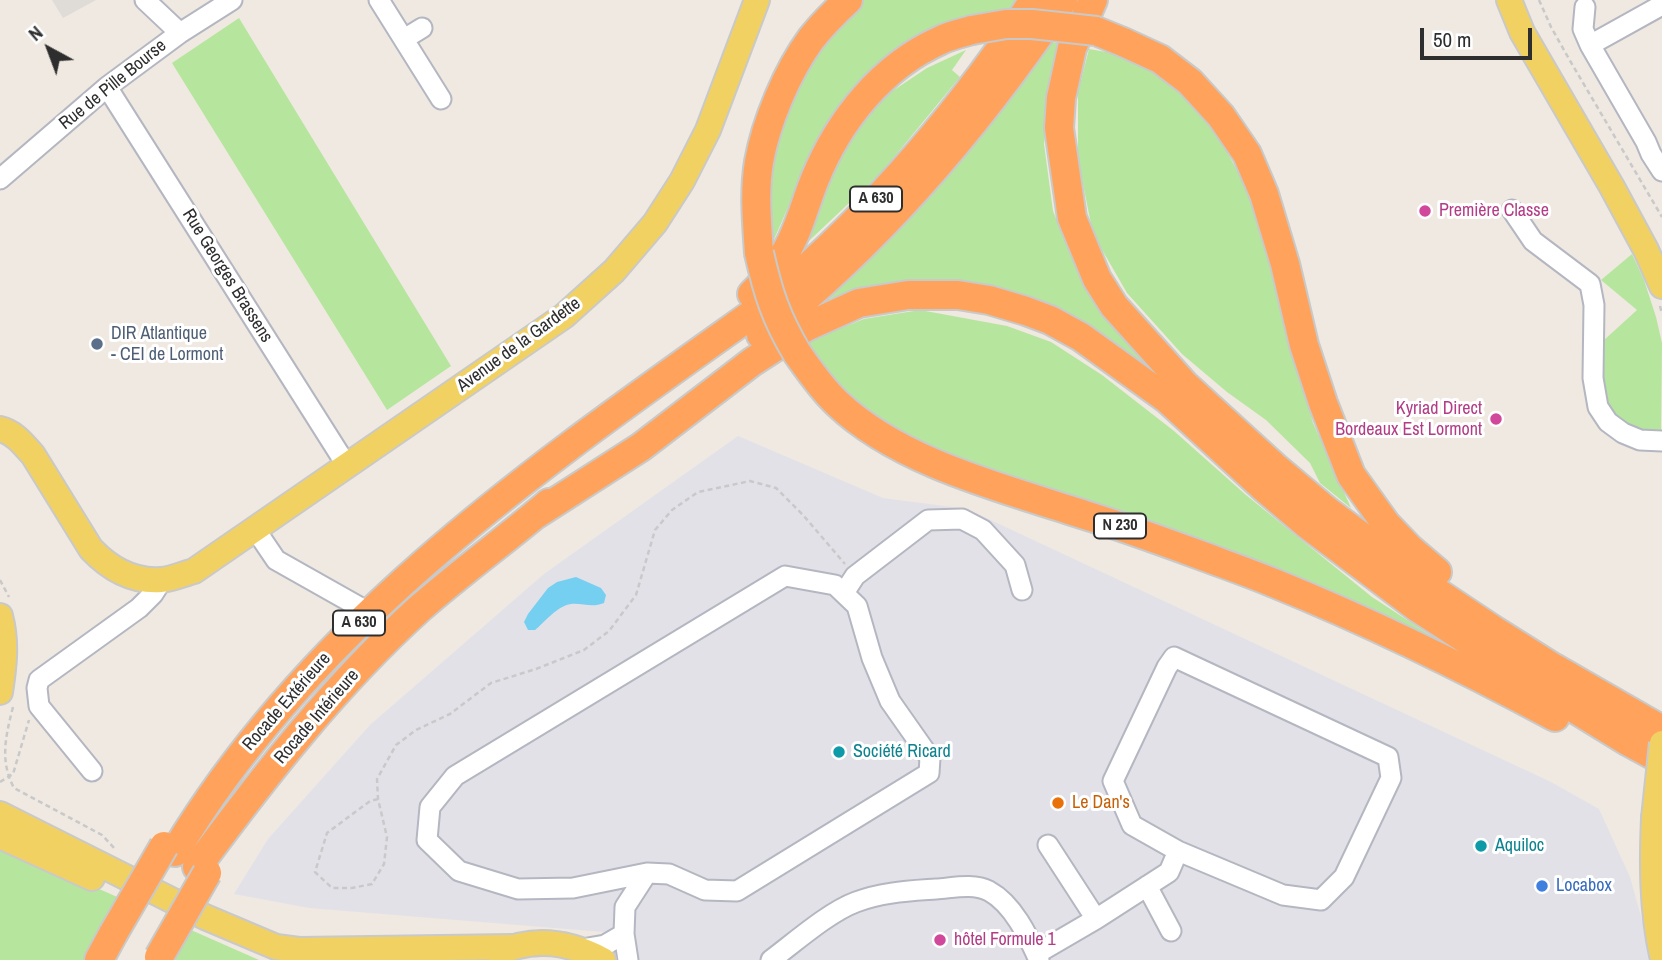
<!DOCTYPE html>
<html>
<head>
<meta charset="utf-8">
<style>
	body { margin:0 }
	#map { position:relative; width:1662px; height:960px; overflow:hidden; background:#efe9e1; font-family:"Archivo Narrow",sans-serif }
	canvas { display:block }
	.north { position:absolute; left:14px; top:14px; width:70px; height:70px; -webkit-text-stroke:5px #fff; paint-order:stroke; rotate:319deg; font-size:19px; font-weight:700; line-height:28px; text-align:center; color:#2e2e2e }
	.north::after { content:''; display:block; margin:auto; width:24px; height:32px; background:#2e2e2e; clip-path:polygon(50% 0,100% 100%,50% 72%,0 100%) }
	.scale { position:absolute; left:1420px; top:28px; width:112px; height:32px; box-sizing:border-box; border:4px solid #2e2e2e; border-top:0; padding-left:9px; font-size:21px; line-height:24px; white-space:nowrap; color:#2e2e2e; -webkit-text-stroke:5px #fff; paint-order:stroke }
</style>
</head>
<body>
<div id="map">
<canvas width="1662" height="960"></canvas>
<div class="north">N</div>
<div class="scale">50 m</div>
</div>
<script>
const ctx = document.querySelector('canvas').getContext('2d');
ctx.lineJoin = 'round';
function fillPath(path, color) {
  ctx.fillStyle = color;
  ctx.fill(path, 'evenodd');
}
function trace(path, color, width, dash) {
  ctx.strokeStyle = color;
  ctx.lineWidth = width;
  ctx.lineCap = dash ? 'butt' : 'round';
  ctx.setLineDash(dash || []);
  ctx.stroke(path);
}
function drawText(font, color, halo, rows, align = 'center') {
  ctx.font = font + ' "Archivo Narrow",sans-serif';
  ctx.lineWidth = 6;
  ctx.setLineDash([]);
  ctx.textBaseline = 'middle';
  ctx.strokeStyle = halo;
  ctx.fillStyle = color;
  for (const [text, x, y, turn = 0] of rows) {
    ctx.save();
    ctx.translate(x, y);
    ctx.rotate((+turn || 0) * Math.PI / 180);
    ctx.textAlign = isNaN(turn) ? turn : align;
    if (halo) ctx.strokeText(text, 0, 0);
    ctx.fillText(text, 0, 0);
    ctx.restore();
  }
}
const industrial = new Path2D(`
	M738 436 883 498 967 509 1551 782 1599 809 1630 877 1653 960H634L604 932 309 908 234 894 268 839 370 725 544 574Z`);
const green = new Path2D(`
	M862 0H1017L1011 12 841 105 817 141 772 244 768 187 776 139 801 83 829 32Z
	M239 18 451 366 387 410 172 63Z
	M1048 43H1057L1051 81 1044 144 1053 211 1076 268 1110 323 1161 380 1060 313 998 288 902 281 828 299 890 240 967 153 1018 79Z
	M1089 49 1118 54 1152 70 1199 110 1226 150 1260 213 1274 282 1313 423 1351 508 1320 483 1310 463 1266 420 1227 392 1182 354 1127 293 1093 234 1078 159V92Z
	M966 50 952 70 960 77 881 173 794 255 829 172 863 120 891 92 927 68Z
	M1632 254 1644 280 1656 317 1662 343 1661 430 1633 429 1608 412 1603 399V341L1637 310 1601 280Z
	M920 310 1007 326 1051 342 1102 375 1174 431 1246 495 1372 597 1462 656 1037 487 917 444 869 414 834 380 806 342 864 319Z
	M0 845 124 900 90 960H0Z
	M191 930 259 960H165L176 954Z`);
const plaza = new Path2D(`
	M52 0H96L63 18Z`);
const water = new Path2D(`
	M576 577 601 588 606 595 604 603C592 608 583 603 571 604 557 606 545 622 535 630H528L524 622 528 614 548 588 557 582Z`);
const path = new Path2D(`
	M1539 0 1551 27 1569 59 1662 217
	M1660 306 1662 314
	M0 580 9 597
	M13 707C5 738 0 762 14 788L102 835 116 850
	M0 782 13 774 29 720
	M378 799 370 801 327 833 315 872 332 888H352L372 884 384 864 387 837 378 799 377 779 396 745 416 730 450 714 491 683 536 669 584 650 609 631 636 595 655 530 672 510 698 492 750 481 776 488 803 515 845 564`);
const minor = new Path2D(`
	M145 0 180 33
	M379 0 441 99
	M1585 7 1583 29 1590 45 1646 142 1651 154 1662 171
	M404 39 422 28
	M1590 45 1662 5
	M107 87 347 466
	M0 179 107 87 180 33 232 0
	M1512 210 1533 241 1590 284 1594 305 1593 378 1598 407 1608 422 1623 433 1640 440 1662 441
	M255 529 276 560 370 613
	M785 576 835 585 857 606 872 658 890 701 930 758 929 773 737 891 705 890 669 874 647 873 573 888 518 889 459 871 427 840 430 807 455 776Z
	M844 593 855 576 928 520 962 519 983 530 1015 565 1022 590
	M1174 657 1388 757 1391 778 1344 877 1321 900 1283 895 1178 851 1132 825 1113 781 1167 667Z
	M92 771 39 706 37 688 39 680 139 608 153 594 162 580
	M1048 845 1096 919
	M1147 886 1171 931
	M582 949 605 945 624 934
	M1036 954 1096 919 1169 872 1178 851
	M628 960 624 934 625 907 647 873
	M771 960C795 942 829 912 856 902 882 892 909 891 936 889 953 888 973 883 989 891 1013 904 1028 936 1039 960`);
const major = new Path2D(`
	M1509 0 1522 32 1612 187 1646 250 1662 286
	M0 429C14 432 24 445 33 455L91 549C110 569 133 582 161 580 172 579 183 574 194 571L564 316 614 271 655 223 682 181 708 130 757 0
	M0 616C7 642 4 666 0 692
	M0 814 205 917 276 947 299 950 512 947
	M1654 818C1652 864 1652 910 1662 955
	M0 836 92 878
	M499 953C535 936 569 942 603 960`);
const highway = new Path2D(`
	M1093 0 1072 48 1061 98 1059 128 1072 218 1097 279 1114 306 1184 384 1276 468 1326 510 1432 589 1492 629 1554 668 1662 730
	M1123 42 1160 59 1190 82 1221 116 1247 154 1264 194 1285 264 1304 345 1323 403 1351 475 1386 524 1410 549 1437 572
	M759 253C757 223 754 192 759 162 766 122 787 72 811 39 822 25 835 12 848 0
	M752 294C764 282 777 268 785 253 799 231 805 203 815 179 839 120 882 66 941 40 951 35 962 33 972 30
	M761 335C880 242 979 125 1063 0
	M797 353C809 370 821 388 837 403 900 463 1003 488 1085 515 1124 527 1162 541 1200 555 1224 564 1250 573 1274 583 1370 622 1464 668 1555 717
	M535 515 641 447 752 362 806 327 859 303 908 295H958L989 300 1026 311 1050 320 1081 337 1167 399 1262 486 1308 525 1418 608 1541 688 1629 742 1662 760
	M175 852C314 620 539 466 755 312 864 224 957 117 1034 0
	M197 867C265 775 335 685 420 608 462 571 507 539 549 503
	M99 960 113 934`);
const majorBridge = new Path2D(`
	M1654 818 1662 743`);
const highwayBridge = new Path2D(`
	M972 30 1006 24H1032L1096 31 1123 42
	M759 253C768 293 776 318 797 353
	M113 934 164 846
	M159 957 207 873`);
const markers = [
	[1425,211,7,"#d1479c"],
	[97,344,7,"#5c6f8a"],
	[1496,419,7,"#d1479c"],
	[839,752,7,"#0f9aa8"],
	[1058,803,7,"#e8710a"],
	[1481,846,7,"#0f9aa8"],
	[1542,886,7,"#3f7fe0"],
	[940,940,7,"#d1479c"]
];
const shields = [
	[876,199,52],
	[1120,526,52],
	[359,623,52]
];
const shieldNames = [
	["A 630",876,199],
	["N 230",1120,526],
	["A 630",359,623]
];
const streetNames = [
	["Rue de Pille Bourse",113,85,-39],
	["Rue Georges Brassens",227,276,58],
	["Avenue de la Gardette",519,345,-36],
	["Rocade Extérieure",287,702,-49],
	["Rocade Intérieure",317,717,-49]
];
const hotelNames = [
	["Première Classe",1439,211],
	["Kyriad Direct",1482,409,"right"],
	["Bordeaux Est Lormont",1482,430,"right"],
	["hôtel Formule 1",954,940]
];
const serviceNames = [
	["DIR Atlantique",111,334],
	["- CEI de Lormont",111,355]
];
const cultureNames = [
	["Société Ricard",853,752],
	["Aquiloc",1495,846]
];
const foodNames = [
	["Le Dan's",1072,803]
];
const shopNames = [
	["Locabox",1556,886]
];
fillPath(industrial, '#e3e1e8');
fillPath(green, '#b6e59e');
fillPath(plaza, '#dfdcd8');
fillPath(water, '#75cff0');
trace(minor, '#b4b7c1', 23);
trace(major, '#c9c9c9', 28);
trace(highway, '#c9c9c9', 32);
trace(path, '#c9c9c9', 2.5, [5, 3.5]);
trace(minor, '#fff', 19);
trace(major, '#f2d163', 24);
trace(highway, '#ffa35c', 28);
trace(majorBridge, '#c9c9c9', 28, []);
trace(highwayBridge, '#c9c9c9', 32, []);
trace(majorBridge, '#f2d163', 24);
trace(highwayBridge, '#ffa35c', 28);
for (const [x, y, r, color] of markers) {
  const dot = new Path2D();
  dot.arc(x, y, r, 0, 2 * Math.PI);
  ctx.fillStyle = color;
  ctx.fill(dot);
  trace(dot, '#fff', 2.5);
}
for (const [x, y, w] of shields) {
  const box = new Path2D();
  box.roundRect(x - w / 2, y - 12.5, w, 25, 5);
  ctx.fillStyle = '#fff';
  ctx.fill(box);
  trace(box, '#2e2e2e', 2);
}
drawText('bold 16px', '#2e2e2e', null, shieldNames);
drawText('18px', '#2e2e2e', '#fff', streetNames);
drawText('18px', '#b23c85', '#fff', hotelNames, 'left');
drawText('18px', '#4e5e75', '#fff', serviceNames, 'left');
drawText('18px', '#0d838f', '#fff', cultureNames, 'left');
drawText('18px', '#c56008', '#fff', foodNames, 'left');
drawText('18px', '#366cbe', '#fff', shopNames, 'left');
</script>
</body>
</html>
